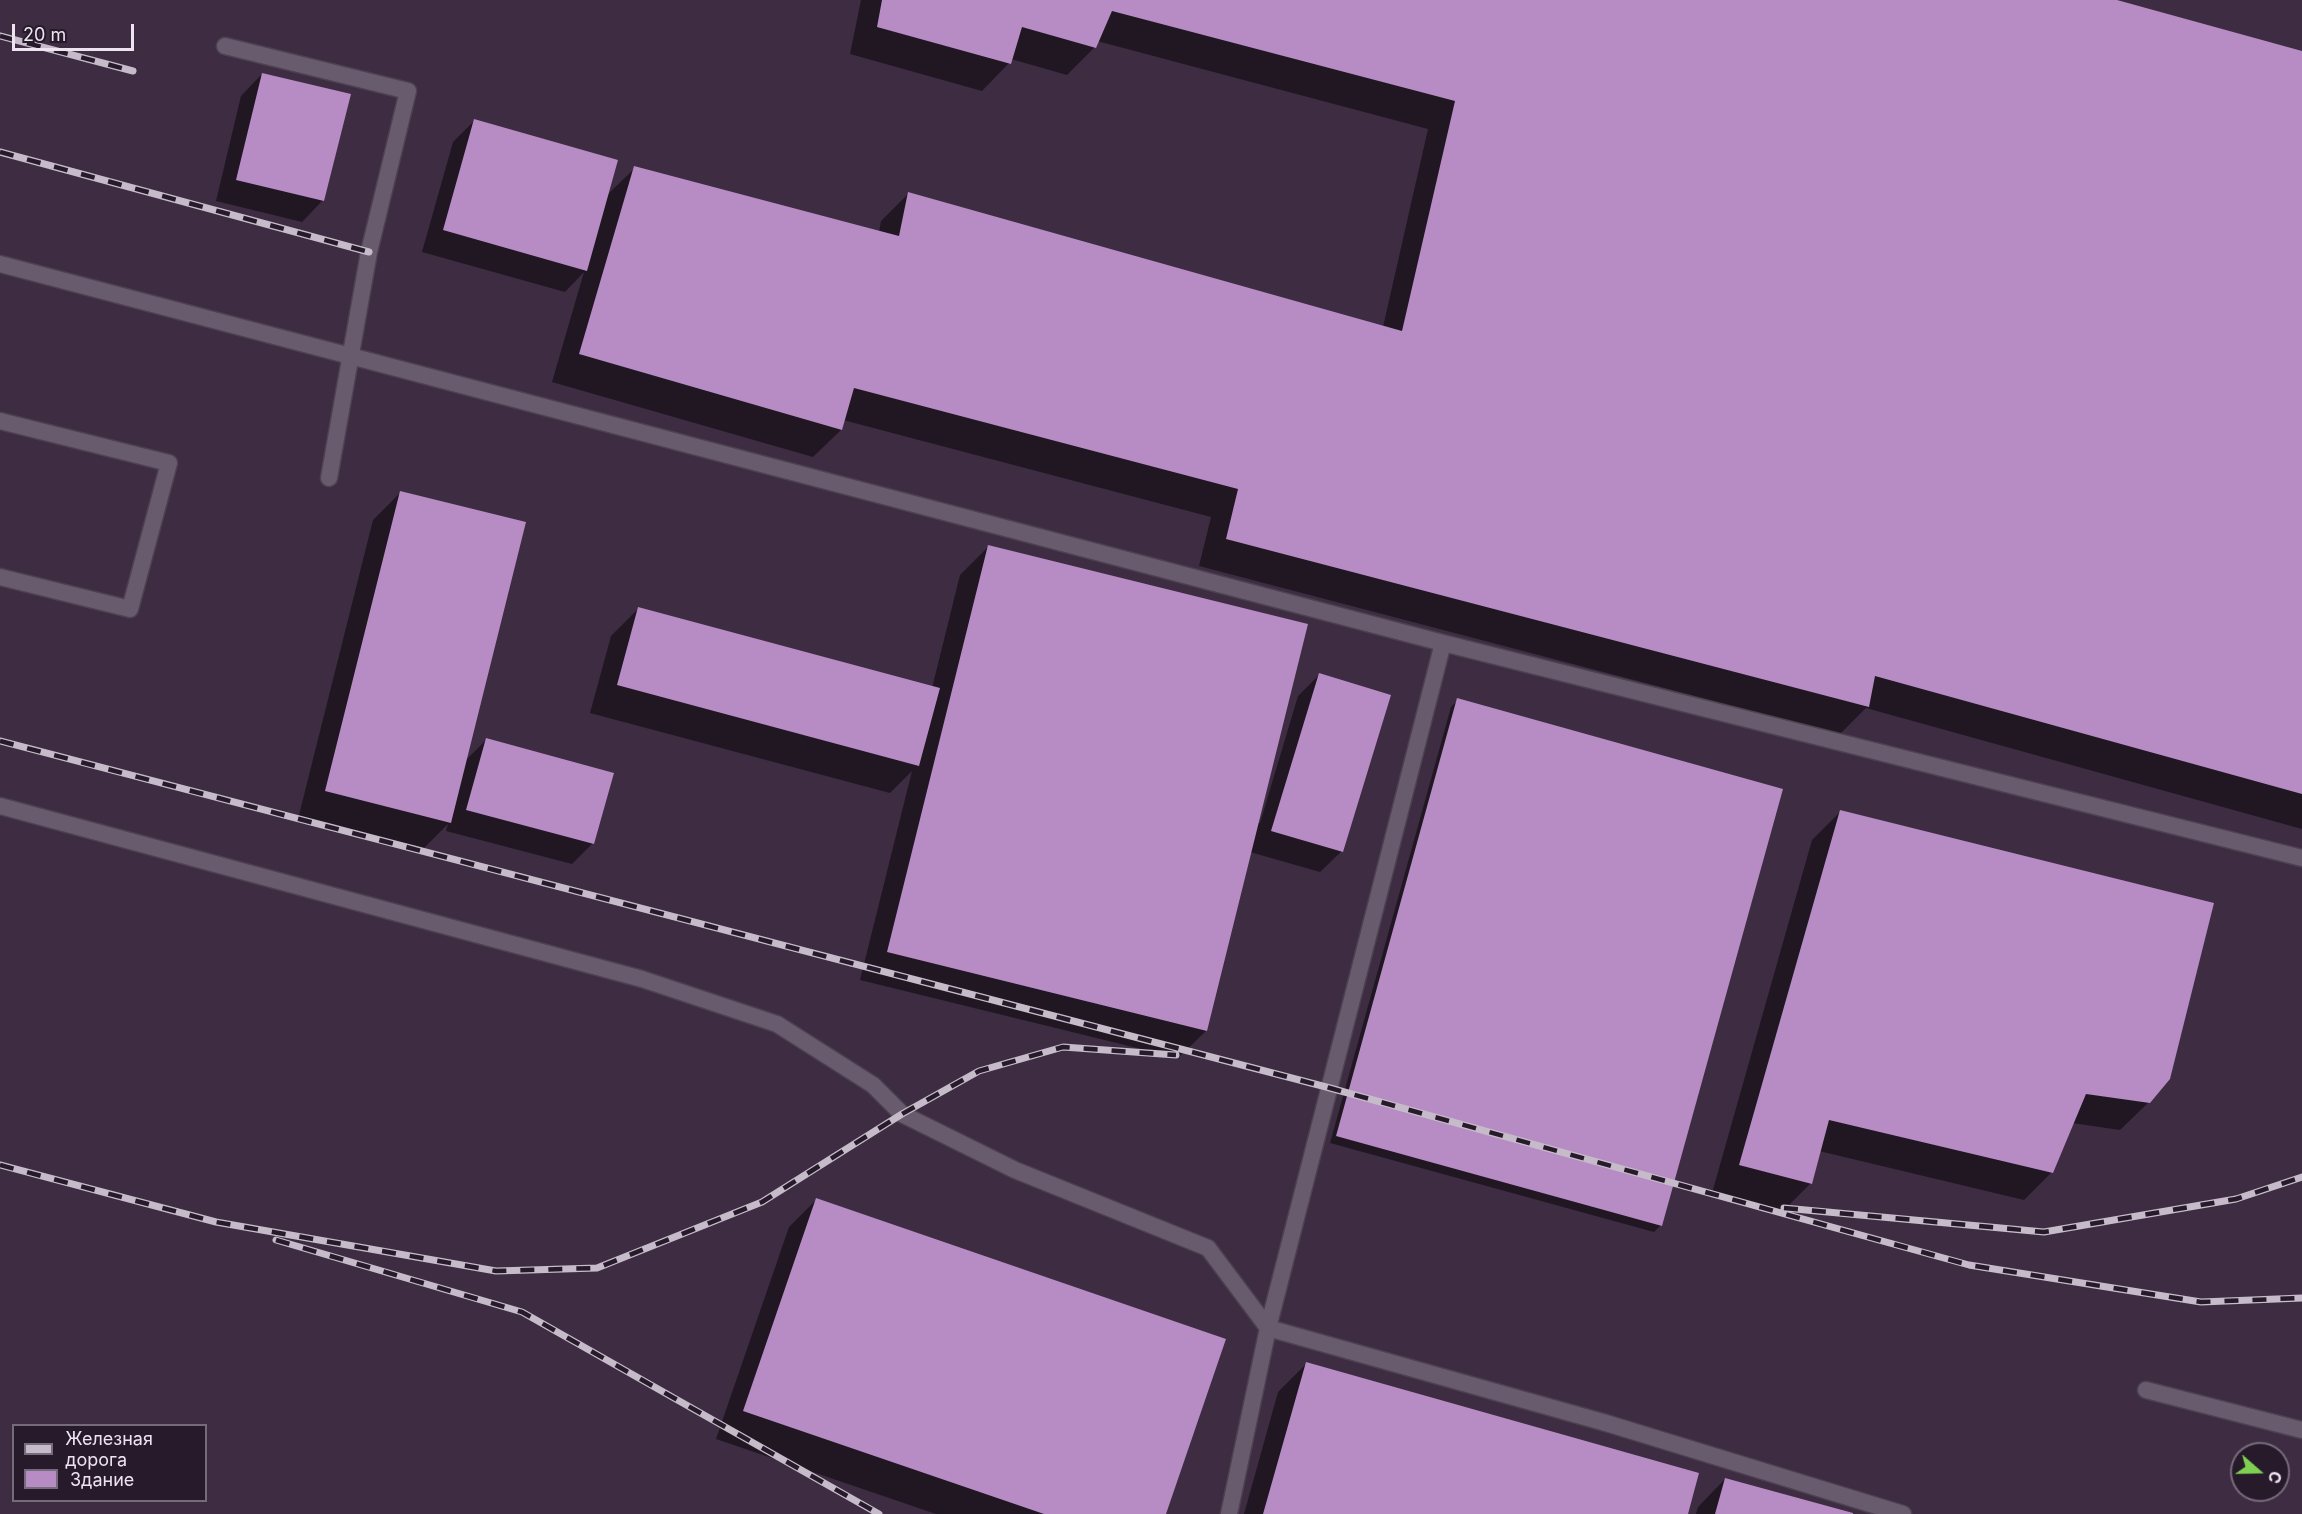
<!DOCTYPE html>
<html>
<head>
<meta charset="utf-8">
<style>
	body { margin:0 }
	#map { position:relative; width:2302px; height:1514px; overflow:hidden; background:#312435; font-family:Inter,sans-serif }
	canvas { display:block }
	.legend { position:absolute; left:12px; top:1424px; width:195px; height:78px; box-sizing:border-box; background:#271a2b; border:2px solid #766b7a; margin:0; padding:8px 10px; list-style:none; font-size:18px; color:#ede4f0 }
	.legend li { display:flex; align-items:center; gap:12px; height:30px }
	.legend b { width:30px; border:2px solid #766b7a }
	.north { position:absolute; left:2230px; top:1442px; width:60px; height:60px; box-sizing:border-box; background:#271a2b; border:2px solid #766b7a; border-radius:50%; rotate:110deg; font-size:16px; font-weight:700; line-height:24px; text-align:center; color:#ede4f0 }
	.north::after { content:''; display:block; margin:auto; width:21px; height:27px; background:#7fd052; clip-path:polygon(50% 0,100% 100%,50% 72%,0 100%) }
	.scale { position:absolute; left:12px; top:24px; width:122px; height:27px; box-sizing:border-box; border:3px solid #ede4f0; border-top:0; padding-left:8px; font-size:18px; line-height:21px; white-space:nowrap; color:#ede4f0; -webkit-text-stroke:4px #271a2b; paint-order:stroke }
</style>
</head>
<body>
<div id="map">
<canvas width="2302" height="1514"></canvas>
<ul class="legend">
<li><b style="height:8px;background:#c6bcc9"></b>Железная дорога</li>
<li><b style="height:16px;background:#b78bc4"></b>Здание</li>
</ul>
<div class="north">С</div>
<div class="scale">20 m</div>
</div>
<script>
const ctx = document.querySelector('canvas').getContext('2d');
ctx.lineJoin = 'round';
function fillPath(path, color) {
  ctx.fillStyle = color;
  ctx.fill(path, 'evenodd');
}
function trace(path, color, width, dash) {
  ctx.strokeStyle = color;
  ctx.lineWidth = width;
  ctx.lineCap = dash ? 'butt' : 'round';
  ctx.setLineDash(dash || []);
  ctx.stroke(path);
}
const built = new Path2D(`
	M0 0H2302V1514H0ZM14 1426H206V1500H14ZM2242 1454H2278V1490H2242Z`);
const shadow = new Path2D(`
	M861 0H2112L2302 52V829L1866 708 1840 734 1199 566 1211 517 843 420 841 430 813 457 552 382 584 272 565 292 422 252 453 142 474 121 607 195 635 168 879 232 881 221 908 194 1383 327 1428 129 1097 41 1095 47 1067 75 1011 59 1009 63 982 91 850 54Z
	M262 74 323 200 302 222 216 201 241 96Z
	M400 493 465 761 486 740 593 843 572 864 446 831 448 824 422 850 298 819 373 520Z
	M988 547 1257 823H1260L1298 696 1319 675 1342 851 1320 872 1250 852 1206 1031 1178 1058 860 980 912 771 890 793 590 713 611 636 638 609 932 688 960 575Z
	M1458 700 1661 1225 1654 1232 1330 1143 1451 707Z
	M1840 812 2149 1102 2120 1130 2072 1123 2052 1172 2024 1200 1819 1151 1811 1183 1783 1211 1712 1193 1812 840Z
	M817 1199 1164 1514H936L716 1439 789 1227Z
	M1306 1364 1686 1514H1244L1278 1392Z
	M1725 1479 1850 1514H1696L1698 1507Z`);
const building = new Path2D(`
	M882 0H2117L2302 51V794L1875 676 1869 707 1226 539 1238 489 854 388 842 430 579 354 634 166 899 236 908 192 1402 331 1455 101 1112 11 1096 48 1022 27 1011 64 877 27Z
	M262 73 351 94 324 201 236 180Z
	M474 119 618 160 587 271 443 230Z
	M400 491 526 522 451 823 325 791Z
	M988 545 1308 624 1207 1031 887 952Z
	M638 607 940 688 919 766 617 685Z
	M1319 673 1391 695 1343 852 1271 831Z
	M1457 698 1783 789 1662 1226 1336 1136Z
	M486 738 614 773 594 844 466 810Z
	M1840 810 2214 903 2170 1079 2150 1103 2086 1094 2053 1173 1829 1120 1812 1184 1739 1165Z
	M816 1198 1226 1339 1166 1514H1044L743 1411Z
	M1306 1362 1699 1473 1688 1514H1263Z
	M1725 1478 1853 1513V1514H1715Z`);
const lane = new Path2D(`
	M225 46 408 91 369 252 329 478
	M0 264 1443 643 2302 858
	M0 421 169 463 130 609 0 577
	M0 806 642 979 777 1024 873 1085 902 1114 1015 1170 1208 1248 1268 1328 1606 1423 1903 1514
	M2146 1390 2302 1430
	M1229 1514 1268 1328 1443 643`);
const rail = new Path2D(`
	M0 36 133 71
	M0 152 369 252
	M0 741 1330 1088 1969 1265 2201 1302 2302 1298
	M0 1165 216 1222 496 1271 597 1268 762 1202 902 1114 979 1071 1063 1047 1176 1055
	M1784 1208 2044 1232 2236 1199 2302 1177
	M276 1240 522 1312 879 1514`);
fillPath(built, '#3d2c42');
fillPath(shadow, '#0007');
fillPath(building, '#b78bc4');
trace(lane, '#4b414f', 19);
trace(lane, '#695b6e', 16);
trace(rail, '#c6bcc9', 7);
trace(rail, '#271a2b', 4.5, [14]);
</script>
</body>
</html>
